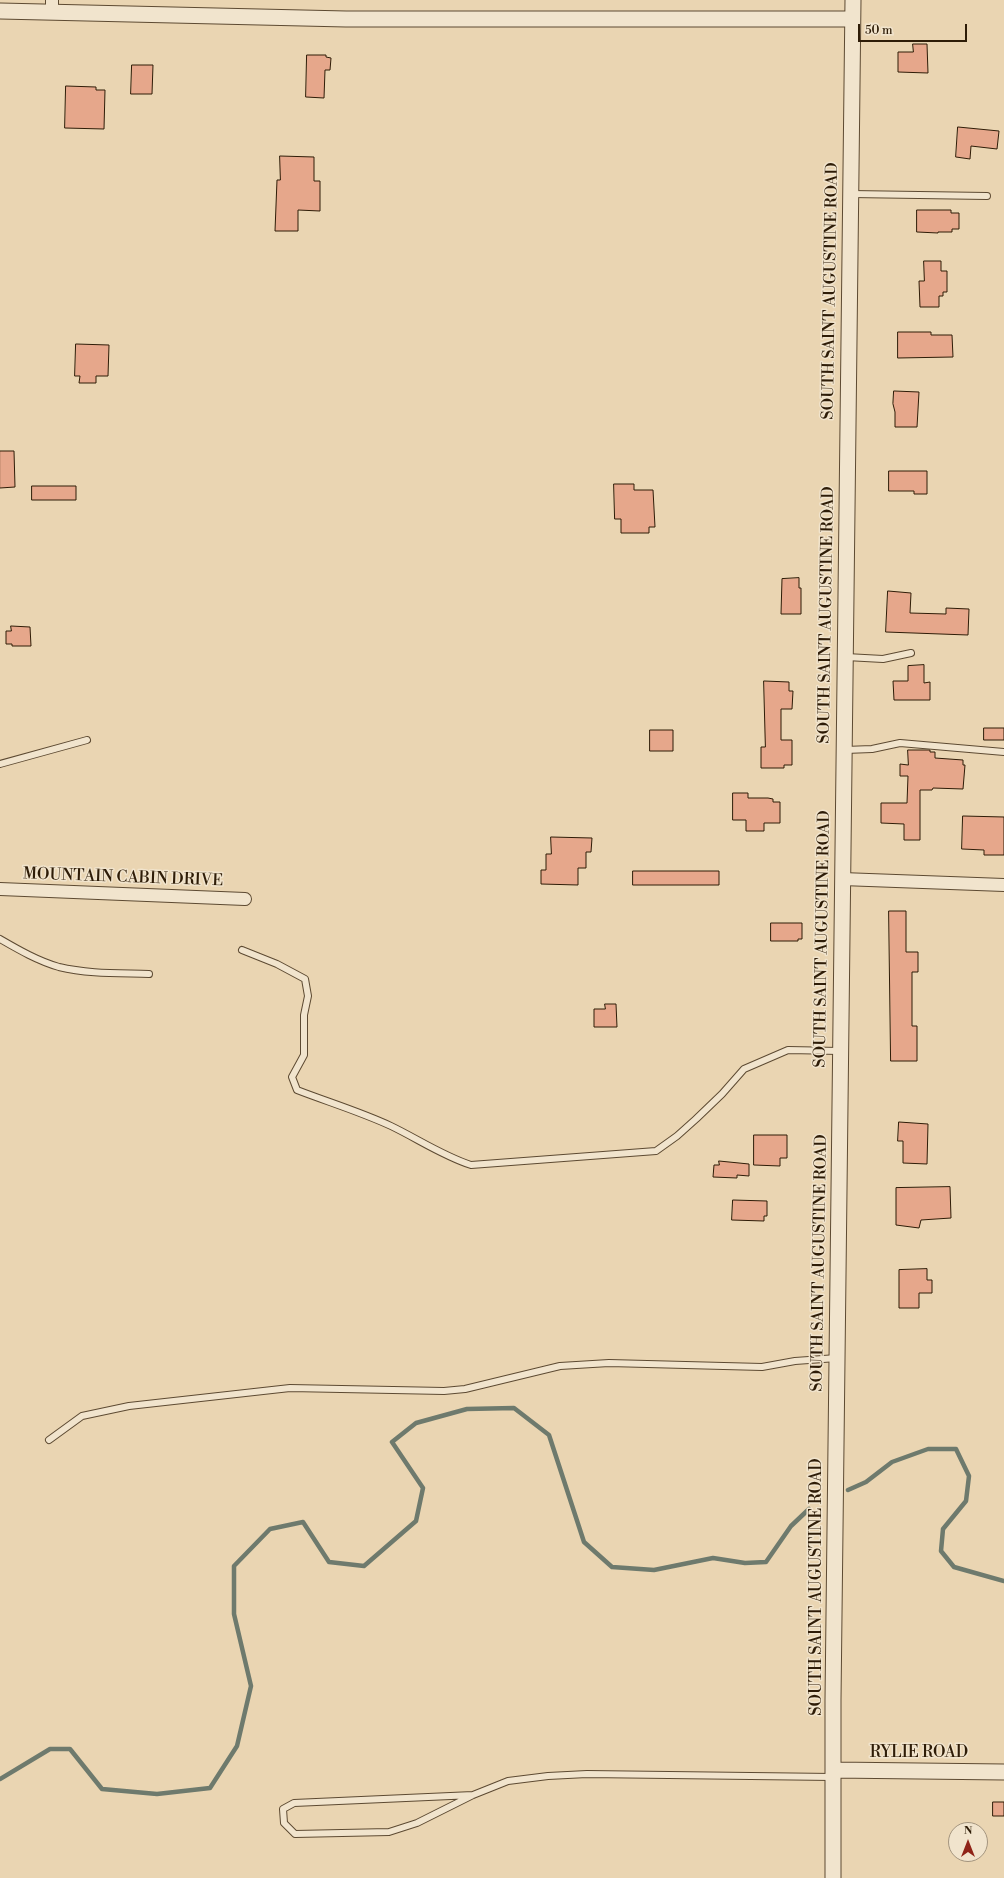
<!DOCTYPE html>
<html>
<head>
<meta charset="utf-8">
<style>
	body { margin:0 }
	#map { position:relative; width:1004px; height:1878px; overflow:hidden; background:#ead5b2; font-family:"Libre Bodoni",serif }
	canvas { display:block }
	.north { position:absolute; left:948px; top:1822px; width:40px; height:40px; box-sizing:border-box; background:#f1e4cd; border:1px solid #a3947e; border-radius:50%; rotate:0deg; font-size:11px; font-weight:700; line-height:16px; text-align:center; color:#2e1c07 }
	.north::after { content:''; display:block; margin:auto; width:14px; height:18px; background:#8f2418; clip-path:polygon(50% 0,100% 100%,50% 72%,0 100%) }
	.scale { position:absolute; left:858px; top:24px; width:109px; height:18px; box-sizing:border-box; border:2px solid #2e1c07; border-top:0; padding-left:5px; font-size:12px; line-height:14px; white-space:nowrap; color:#2e1c07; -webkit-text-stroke:3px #f1e4cd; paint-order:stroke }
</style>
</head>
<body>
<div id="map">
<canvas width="1004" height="1878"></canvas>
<div class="north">N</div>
<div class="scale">50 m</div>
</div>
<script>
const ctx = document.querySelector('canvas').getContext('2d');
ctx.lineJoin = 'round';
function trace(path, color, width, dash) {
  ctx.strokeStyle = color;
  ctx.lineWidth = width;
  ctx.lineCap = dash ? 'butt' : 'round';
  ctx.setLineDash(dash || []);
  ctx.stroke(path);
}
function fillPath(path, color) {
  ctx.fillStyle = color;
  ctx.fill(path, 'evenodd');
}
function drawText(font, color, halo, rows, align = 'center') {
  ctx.font = font + ' "Libre Bodoni",serif';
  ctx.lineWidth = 3;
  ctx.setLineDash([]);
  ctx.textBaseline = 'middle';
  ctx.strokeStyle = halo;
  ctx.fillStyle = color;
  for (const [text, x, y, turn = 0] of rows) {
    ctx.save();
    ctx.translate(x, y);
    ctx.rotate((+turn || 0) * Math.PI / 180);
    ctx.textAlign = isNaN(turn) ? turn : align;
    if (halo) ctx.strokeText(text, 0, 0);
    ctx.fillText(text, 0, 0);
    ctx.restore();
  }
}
const stream = new Path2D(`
	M848 1490 866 1482 892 1462 928 1449H956L969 1476 966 1501 943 1529 941 1551 954 1567 1004 1581
	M0 1779 50 1749H70L102 1789 157 1794 210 1788 237 1746 251 1686 234 1614V1566L270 1529 303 1522 329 1562 364 1566 416 1521 423 1488 392 1442 416 1423 467 1409 514 1408 549 1435 584 1542 612 1567 654 1570 713 1558 745 1563 766 1562 791 1526 809 1509`);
const building = new Path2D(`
	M913 44H927L928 73 898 72V52H913Z
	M307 55H326V57L331 58 330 70H325L324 98 306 97Z
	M132 65H153L152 94H131Z
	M66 86 96 87V90H105L104 129 65 128Z
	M958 127 999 131 997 149 971 146 970 159 956 157Z
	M280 156 314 157V181H320V211L298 210V231H275L277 180H280Z
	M917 210H951V213H959V229H952V232H938V233L917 232Z
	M924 261H941V271H947V292H943V296H939V307H920L919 281H924Z
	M898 332H931V335H952L953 357 898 358Z
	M76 344 109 345 108 376H96V383H79L80 376H75Z
	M894 391 919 392 917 427H895V412L893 404Z
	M0 451H14L15 487 0 488Z
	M889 471H927V494H914V491H889Z
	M614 484H634V490H653L655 527H649V533H621V519H615Z
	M32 486H76V500H32Z
	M799 578V588H801V614H781L782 579Z
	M888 591 911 593 910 613 946 614V608L969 609 968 635 886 632Z
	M11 626 30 627 31 646H12V644H6V631H11Z
	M924 665V683L930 682V700H894L893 681H908V666Z
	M764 681 789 682V691H793L792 709H781V740H792V765H784V768H761V747H765Z
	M984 728H1004V740H984Z
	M650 730H673V751H650Z
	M908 750H930V752H935V758L963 760V765H965L963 789 933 788 932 790H920V840H904V824L881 823V803H907L908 776H900V764L908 765Z
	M733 793H748V798H768L773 799V802H780V823H764V831H746V820H733Z
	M963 816 1004 817V855H984V850L962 849Z
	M551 837 592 838 591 852H586V868H578V885L541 884V870H546V854H551Z
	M633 871H719V885H633Z
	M889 911H906V952H918V972H912V1026H917V1061H891Z
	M771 923H802V939H798V941H771Z
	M605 1004H616L617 1027H594V1009H605Z
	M899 1122 928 1124 927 1164 903 1163V1141H898Z
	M754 1135H787V1158H780V1166L754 1165Z
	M719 1161 749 1164V1176L737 1175V1178L713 1177 714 1165H719Z
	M950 1187 951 1218 921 1220 919 1228 896 1225V1188Z
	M733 1200 767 1201V1216H764V1221L732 1220Z
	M927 1269V1280H932V1293H919V1308H899V1270Z
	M993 1802H1004V1816H993Z`);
const service = new Path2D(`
	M851 194 987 196
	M846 657 883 659 911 653
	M845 750 872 749 900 743 1004 752
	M0 764 87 740
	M0 939C19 950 38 961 59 967 88 974 119 973 149 974
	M242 950 277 964 305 979 308 996 304 1015V1055L292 1077 297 1090C328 1102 361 1112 391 1126 418 1139 443 1156 471 1165L656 1151 677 1136 696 1119 722 1094 744 1069 788 1050 840 1051
	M49 1440 82 1416 129 1406 290 1388 444 1391 465 1389 560 1366 609 1363 762 1367 795 1361 837 1358
	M473 1795 294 1803 283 1809 284 1823 295 1834 389 1832 417 1823 473 1795 508 1781 548 1776 587 1774 833 1777`);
const minor = new Path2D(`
	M52 0V13
	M842 879 1004 885
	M0 889 245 899`);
const tertiary = new Path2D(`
	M0 11 346 19H852
	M834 1770 1004 1772
	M833 1878V1699L853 0`);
const streetNames = [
	["SOUTH SAINT AUGUSTINE ROAD",831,291,-89],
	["SOUTH SAINT AUGUSTINE ROAD",827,615,-89],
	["MOUNTAIN CABIN DRIVE",123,878,2],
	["SOUTH SAINT AUGUSTINE ROAD",823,939,-89],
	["SOUTH SAINT AUGUSTINE ROAD",820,1263,-89],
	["SOUTH SAINT AUGUSTINE ROAD",817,1587,-90],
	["RYLIE ROAD",919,1753]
];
trace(stream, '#6e7a6d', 4.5);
fillPath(building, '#e6a78b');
trace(building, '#2e1c07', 1);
trace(service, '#5d4a32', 8);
trace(minor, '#5d4a32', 14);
trace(tertiary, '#5d4a32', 17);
trace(service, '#f1e4cd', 6);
trace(minor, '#f1e4cd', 12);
trace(tertiary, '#f1e4cd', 15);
drawText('16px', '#2e1c07', '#f1e4cd', streetNames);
</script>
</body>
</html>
